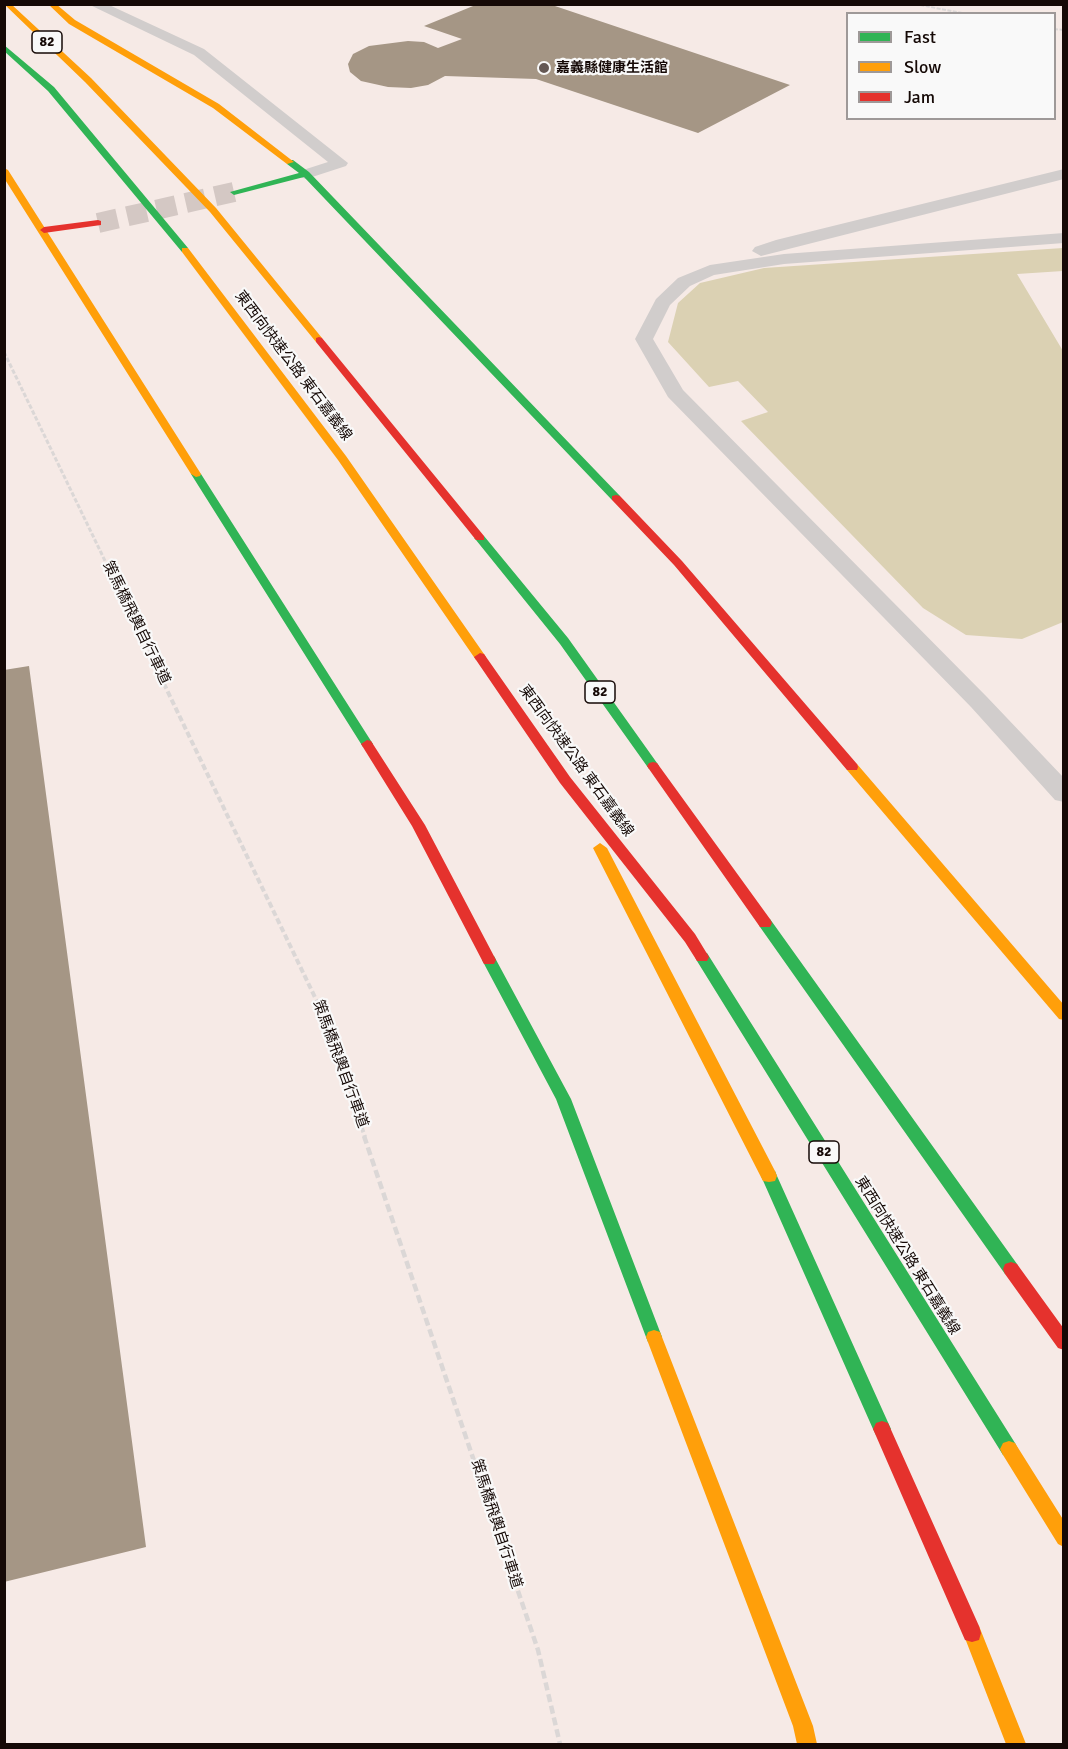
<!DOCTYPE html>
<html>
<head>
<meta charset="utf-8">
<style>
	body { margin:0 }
	#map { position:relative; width:1068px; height:1749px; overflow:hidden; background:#f6eae6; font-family:Signika,sans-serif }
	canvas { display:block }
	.frame { position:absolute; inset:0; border:6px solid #150906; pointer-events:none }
	.legend { position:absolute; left:846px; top:12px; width:210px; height:108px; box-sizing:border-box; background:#f9f9f9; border:2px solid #9e9998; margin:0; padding:8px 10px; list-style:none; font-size:18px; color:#150906 }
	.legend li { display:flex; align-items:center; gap:12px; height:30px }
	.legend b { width:30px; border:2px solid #9e9998 }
</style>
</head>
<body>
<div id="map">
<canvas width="1068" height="1749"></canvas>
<div class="frame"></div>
<ul class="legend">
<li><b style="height:8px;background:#30b455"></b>Fast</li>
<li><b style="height:8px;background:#ff9f0a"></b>Slow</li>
<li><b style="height:8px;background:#e5322d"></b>Jam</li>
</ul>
</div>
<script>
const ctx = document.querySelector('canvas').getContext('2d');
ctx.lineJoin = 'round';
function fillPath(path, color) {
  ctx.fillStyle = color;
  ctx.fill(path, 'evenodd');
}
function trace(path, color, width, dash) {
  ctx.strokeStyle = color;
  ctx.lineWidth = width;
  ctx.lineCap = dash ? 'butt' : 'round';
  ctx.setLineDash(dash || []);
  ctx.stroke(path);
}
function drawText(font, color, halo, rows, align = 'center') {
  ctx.font = font + ' Signika,"Noto Sans TC",sans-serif';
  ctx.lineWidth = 4.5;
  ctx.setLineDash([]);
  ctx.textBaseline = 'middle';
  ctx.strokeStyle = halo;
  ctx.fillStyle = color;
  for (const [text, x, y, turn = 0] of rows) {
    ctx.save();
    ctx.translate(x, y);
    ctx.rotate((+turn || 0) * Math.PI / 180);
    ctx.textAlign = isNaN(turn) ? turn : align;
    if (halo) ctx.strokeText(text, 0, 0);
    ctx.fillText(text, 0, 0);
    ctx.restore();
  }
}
const green = new Path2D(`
	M1063 248V271L1017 274 1063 351V622L1022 639 966 635 923 608 741 421 768 412 738 381 709 387 668 342 678 303 700 283 764 268Z`);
const building = new Path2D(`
	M478 4H549L790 85 698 133 536 79 445 76 428 85 411 88 388 87 361 81 350 72 348 64 353 54 369 46 408 41 424 42 438 48 462 39 424 26Z
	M29 666 146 1547 4 1582V670Z`);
const secondaryTunnel = new Path2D(`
	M98 223 234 192`);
const pathFar3 = new Path2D(`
	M915 4 967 14
	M1054 29 1064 30`);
const pathFar2 = new Path2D(`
	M4 352 153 660`);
const pathFar1 = new Path2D(`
	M152 659 324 1016 365 1137`);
const path = new Path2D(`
	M364 1136 538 1650 560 1744`);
const lane = new Path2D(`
	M88 4H107L204 49 348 163 346 166 306 179 300 177 298 174 300 171 328 162 194 55Z
	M1064 169V179L761 256 752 251 755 247 776 240Z
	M1064 233V243L784 264 714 275 690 286 670 305 653 339 683 390 987 697 1064 778V802L1055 800 971 707 668 397 635 339 656 299 678 278 710 265 784 254Z`);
const fast = new Path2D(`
	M4 45 54 87 188 248V252H182L48 91 4 51Z
	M287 160H293L309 172 620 496V500H612L304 177 234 195 230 192 299 173 287 164Z
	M196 471 201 474 371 741 373 744 371 747H363L191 474Z
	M480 535 484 536 568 638 657 763 659 766 657 769H649L560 644 476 540 474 538Z
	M765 918 770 919 1017 1264 1019 1269 1017 1274 1011 1276 1005 1274 760 927 758 923Z
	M702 952 707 953 1015 1443 1018 1449 1015 1455 1009 1457 1003 1455 697 961 695 957 697 953Z
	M489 955 494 956 571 1099 662 1337 660 1342 654 1344 648 1342 646 1337 556 1099 482 960 484 956Z
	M769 1170 775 1171 777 1176 891 1429 888 1435 882 1437 876 1435 873 1429 761 1176 763 1171Z`);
const slow = new Path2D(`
	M4 4H11L91 78 216 208 322 338V342H316L210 212 85 82Z
	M48 4H56L75 20 219 104 294 162 287 164 213 108 69 24Z
	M4 168 8 170 201 474 200 476 196 477 191 474 4 178Z
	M182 248H188L346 456 484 654 486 657 484 660H476L338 460 182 252Z
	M852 763 857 764 1064 1005V1020L1059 1019 847 770 846 767 847 764Z
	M600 843 607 848 775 1171 777 1176 775 1181 769 1182 763 1181 593 848Z
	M654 1330 660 1332 662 1337 813 1726 817 1744H797L793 1726 646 1337 648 1332Z
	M1009 1441 1015 1443 1064 1521V1547L1058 1544 1003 1455 1000 1449 1003 1443Z
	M972 1624 979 1626 1026 1744H1006L963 1633 965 1626Z`);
const jam = new Path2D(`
	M98 220 101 221V225L44 233 40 230 44 227Z
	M319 337 322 338 484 536V540H476L316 342V338Z
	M616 495 620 496 682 561 857 764 858 767 857 770H847L674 565 612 500V496Z
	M480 653 484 654 570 777 695 934 709 957 707 961H697L685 942 560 783 474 657Z
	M367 740 371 741 425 825 496 960 494 964H484L412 826 361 744Z
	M653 762 657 763 770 919 772 923 770 927H760L649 769 647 766 649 763Z
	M1011 1262 1017 1264 1064 1329V1350L1058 1348 1005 1274 1003 1269 1005 1264Z
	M882 1421 888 1423 979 1626 981 1633 979 1640 972 1642 965 1640 873 1429 876 1423Z`);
const markers = [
	[544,68,6,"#645854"]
];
const shields = [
	[47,42,30],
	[600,692,30],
	[824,1152,30]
];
const shieldNames = [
	["82",47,42],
	["82",600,692],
	["82",824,1152]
];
const farPoinames = [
	["嘉義縣健康生活館",556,68]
];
const streetNames = [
	["東西向快速公路 東石嘉義線",293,366,53],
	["策馬橋飛輿自行車道",136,623,64],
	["東西向快速公路 東石嘉義線",576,761,54],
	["策馬橋飛輿自行車道",340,1064,70],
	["東西向快速公路 東石嘉義線",907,1256,58],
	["策馬橋飛輿自行車道",496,1524,72]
];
fillPath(green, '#dbd1b3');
fillPath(building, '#a59685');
trace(secondaryTunnel, '#d4c8c4', 20, [20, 10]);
trace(pathFar3, '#dbd7d6', 2, [4, 1.5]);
trace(pathFar2, '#dbd7d6', 3, [4.5, 2]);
trace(pathFar1, '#dbd7d6', 4, [6, 3]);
trace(path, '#dbd7d6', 4.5, [8, 4]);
fillPath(lane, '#d1cdcc');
fillPath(fast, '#30b455');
fillPath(slow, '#ff9f0a');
fillPath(jam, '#e5322d');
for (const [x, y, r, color] of markers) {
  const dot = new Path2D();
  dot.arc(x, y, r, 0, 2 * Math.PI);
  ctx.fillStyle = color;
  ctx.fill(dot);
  trace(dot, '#f9f9f9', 2);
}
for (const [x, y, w] of shields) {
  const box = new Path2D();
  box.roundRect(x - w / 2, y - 11, w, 22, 4.5);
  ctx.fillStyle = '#f9f9f9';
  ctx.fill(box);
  trace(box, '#150906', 1.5);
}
drawText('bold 14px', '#150906', null, shieldNames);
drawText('bold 14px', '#150906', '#f9f9f9', farPoinames, 'left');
drawText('15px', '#150906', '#f9f9f9', streetNames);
</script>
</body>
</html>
